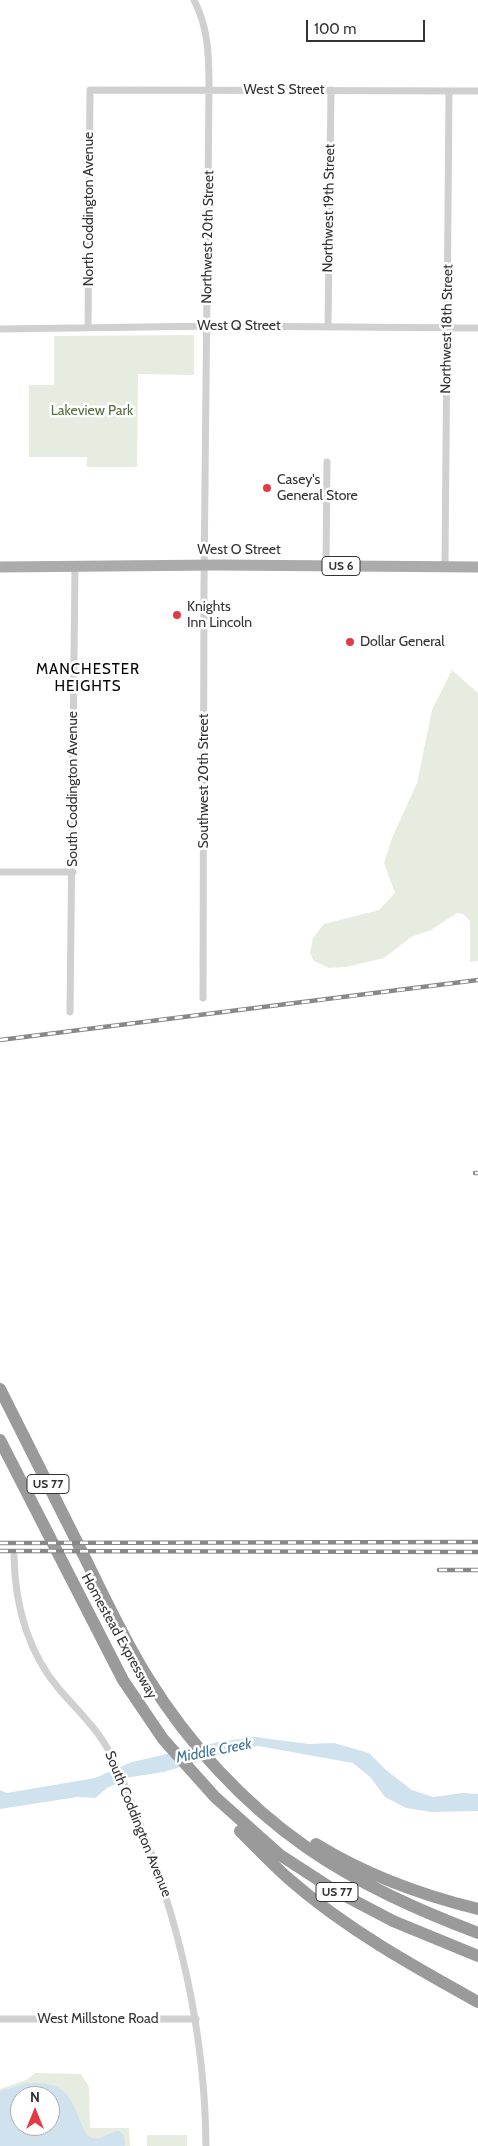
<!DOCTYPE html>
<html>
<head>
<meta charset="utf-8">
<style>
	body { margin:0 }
	#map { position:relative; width:478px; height:2146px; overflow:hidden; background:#fff; font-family:Cabin,sans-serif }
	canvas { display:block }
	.north { position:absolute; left:10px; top:2086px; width:50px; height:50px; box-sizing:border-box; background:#fff; border:1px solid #adadad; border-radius:50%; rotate:0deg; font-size:14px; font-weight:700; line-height:20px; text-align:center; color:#333 }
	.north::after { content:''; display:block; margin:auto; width:18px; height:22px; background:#e63946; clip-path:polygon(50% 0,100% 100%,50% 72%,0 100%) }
	.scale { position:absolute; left:306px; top:20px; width:119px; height:22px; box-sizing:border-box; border:2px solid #333; border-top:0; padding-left:6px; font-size:15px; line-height:18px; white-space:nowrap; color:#333; -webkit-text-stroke:4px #fff; paint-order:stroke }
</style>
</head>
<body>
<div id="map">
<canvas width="478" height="2146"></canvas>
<div class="north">N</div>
<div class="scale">100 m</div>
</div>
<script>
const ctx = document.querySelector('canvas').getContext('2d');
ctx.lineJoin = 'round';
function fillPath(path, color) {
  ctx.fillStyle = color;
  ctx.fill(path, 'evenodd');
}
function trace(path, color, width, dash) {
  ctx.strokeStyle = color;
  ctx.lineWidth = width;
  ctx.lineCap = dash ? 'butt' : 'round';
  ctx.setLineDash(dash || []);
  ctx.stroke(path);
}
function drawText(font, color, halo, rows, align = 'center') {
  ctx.font = font + ' Cabin,sans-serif';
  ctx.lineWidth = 5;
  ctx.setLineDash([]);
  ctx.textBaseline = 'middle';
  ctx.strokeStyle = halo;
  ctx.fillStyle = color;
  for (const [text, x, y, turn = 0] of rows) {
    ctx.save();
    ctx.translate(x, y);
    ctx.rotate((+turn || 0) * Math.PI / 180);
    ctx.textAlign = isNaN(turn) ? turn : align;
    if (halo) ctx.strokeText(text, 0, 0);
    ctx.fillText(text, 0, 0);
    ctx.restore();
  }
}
const green = new Path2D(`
	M194 335V375L138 374 137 467H87V457H29V385H54V336Z
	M452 670 478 693V961L470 962V921L463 914 457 913 431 930 411 937 384 958 346 967 329 968 314 961 310 953 313 938 324 924 379 910 395 893 384 863 392 838 417 783 432 710Z
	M35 2073 81 2074 89 2087 90 2128H129L130 2146H0V2089L26 2080ZM20 2096H50V2126H20Z
	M147 2135H187V2146H147Z`);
const water = new Path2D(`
	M255 1737 309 1744 334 1743 369 1753 386 1770 412 1790 433 1797 463 1793 478 1794V1811L431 1812 406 1808 385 1797 370 1777 353 1763 258 1746 229 1752 164 1772 131 1777 107 1788 95 1798 77 1797 0 1809V1790L7 1793 95 1778 132 1762 219 1742Z
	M28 2083C75 2081 70 2105 88 2136 100 2143 106 2133 118 2131L121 2132 124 2136 125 2146H0V2091ZM20 2096H50V2126H20Z`);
const minor = new Path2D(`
	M194 0C209 29 209 59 209 90L204 584 203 998
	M328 327 331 90
	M88 328 90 90 478 91
	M0 329 216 326 478 328
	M326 566 327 462
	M445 567 449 91
	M0 872H73
	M70 1012 75 566
	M14 1556C15 1604 27 1651 59 1689 78 1711 99 1730 112 1757 121 1773 127 1792 134 1809 179 1918 205 2028 206 2146
	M0 2019H196`);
const primary = new Path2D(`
	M0 567 218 565 478 567`);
const motorway = new Path2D(`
	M0 1389C28 1444 55 1499 83 1554 104 1596 123 1638 148 1678 188 1743 243 1803 306 1847 359 1884 418 1910 478 1933
	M0 1440 123 1680 163 1739 215 1797 280 1855 334 1890 393 1921 478 1956
	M240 1831C256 1847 272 1864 289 1879 346 1929 413 1966 478 2002
	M316 1844C366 1875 421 1895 478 1909`);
const rail = new Path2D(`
	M0 1040 478 980
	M475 1173H478
	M0 1543 478 1542
	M0 1551 478 1552
	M439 1570H478`);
const markers = [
	[267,488,5,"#e63946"],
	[177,615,5,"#e63946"],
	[350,642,5,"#e63946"]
];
const shields = [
	[341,566,38],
	[48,1484,42],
	[337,1892,42]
];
const shieldNames = [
	["US 6",341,566],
	["US 77",48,1484],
	["US 77",337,1892]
];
const streetNames = [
	["West S Street",284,90],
	["Northwest 19th Street",329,208,-89],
	["North Coddington Avenue",89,209,-90],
	["Northwest 20th Street",208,237,-89],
	["West Q Street",239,326],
	["Northwest 18th Street",447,329,-89],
	["West O Street",239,550],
	["Southwest 20th Street",204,781,-90],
	["South Coddington Avenue",73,789,-90],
	["Homestead Expressway",119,1636,61],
	["South Coddington Avenue",138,1824,68],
	["West Millstone Road",98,2019]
];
const parkNames = [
	["Lakeview Park",92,411]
];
const poiNames = [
	["Casey's",277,480],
	["General Store",277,496],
	["Knights",187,607],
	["Inn Lincoln",187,623],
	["Dollar General",360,642]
];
const neighbourhoodNames = [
	["MANCHESTER",88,670],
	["HEIGHTS",88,687]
];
const waterNames = [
	["Middle Creek",214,1751,-11]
];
fillPath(green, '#e6ecdf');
fillPath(water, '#cfe2ee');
trace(minor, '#d0d0d0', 7);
trace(primary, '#ababab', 11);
trace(motorway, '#9a9a9a', 12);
trace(rail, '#888', 4.5);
trace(rail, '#fff', 2.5, [8]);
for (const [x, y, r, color] of markers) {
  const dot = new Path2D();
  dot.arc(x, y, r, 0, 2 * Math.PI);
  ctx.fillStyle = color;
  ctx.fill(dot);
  trace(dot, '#fff', 2);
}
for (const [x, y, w] of shields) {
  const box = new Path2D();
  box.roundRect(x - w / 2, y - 9.5, w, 19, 4);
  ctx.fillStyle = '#fff';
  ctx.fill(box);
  trace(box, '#333', 1);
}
drawText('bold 12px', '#333', null, shieldNames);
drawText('14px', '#333', '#fff', streetNames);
drawText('14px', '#56703f', '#fff', parkNames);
drawText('14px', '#333', '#fff', poiNames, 'left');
ctx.letterSpacing = '1px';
drawText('15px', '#000', '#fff', neighbourhoodNames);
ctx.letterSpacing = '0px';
drawText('italic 15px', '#3f7597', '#fff', waterNames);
</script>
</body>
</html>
